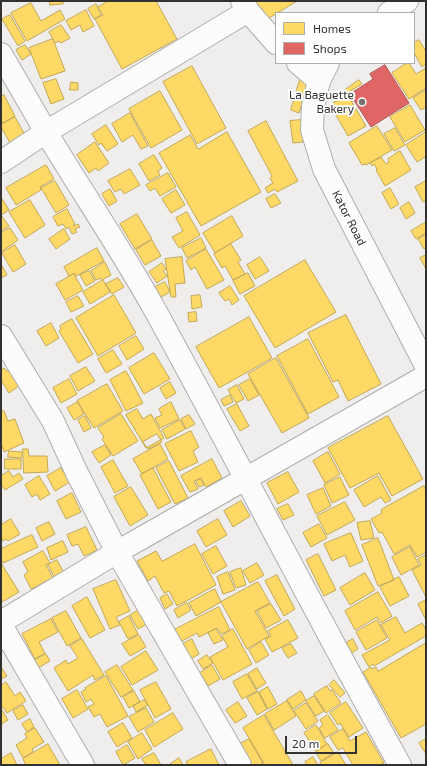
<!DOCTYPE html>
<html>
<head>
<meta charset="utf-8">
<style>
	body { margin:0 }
	#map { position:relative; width:427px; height:766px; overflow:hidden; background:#f0eeec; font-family:"Exo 2",sans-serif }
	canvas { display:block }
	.frame { position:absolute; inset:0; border:2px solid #32312f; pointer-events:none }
	.legend { position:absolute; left:275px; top:12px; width:140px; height:52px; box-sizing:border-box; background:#fff; border:1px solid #adadac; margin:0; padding:5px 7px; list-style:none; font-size:12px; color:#32312f }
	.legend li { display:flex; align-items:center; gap:8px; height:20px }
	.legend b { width:20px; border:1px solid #adadac }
	.scale { position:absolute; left:285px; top:736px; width:72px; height:18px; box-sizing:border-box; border:2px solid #32312f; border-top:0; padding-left:5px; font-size:12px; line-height:14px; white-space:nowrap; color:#32312f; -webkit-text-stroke:3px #fff; paint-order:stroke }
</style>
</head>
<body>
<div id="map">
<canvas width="427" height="766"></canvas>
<div class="frame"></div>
<ul class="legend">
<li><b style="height:11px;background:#ffd966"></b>Homes</li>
<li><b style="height:11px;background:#e06666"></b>Shops</li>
</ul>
<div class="scale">20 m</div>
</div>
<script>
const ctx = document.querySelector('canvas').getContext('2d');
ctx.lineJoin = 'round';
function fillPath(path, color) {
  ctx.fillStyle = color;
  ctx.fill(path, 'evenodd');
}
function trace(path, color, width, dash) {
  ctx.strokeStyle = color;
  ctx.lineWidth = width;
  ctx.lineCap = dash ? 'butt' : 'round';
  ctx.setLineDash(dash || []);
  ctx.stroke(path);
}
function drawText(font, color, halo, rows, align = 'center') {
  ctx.font = font + ' "Exo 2",sans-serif';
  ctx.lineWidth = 4;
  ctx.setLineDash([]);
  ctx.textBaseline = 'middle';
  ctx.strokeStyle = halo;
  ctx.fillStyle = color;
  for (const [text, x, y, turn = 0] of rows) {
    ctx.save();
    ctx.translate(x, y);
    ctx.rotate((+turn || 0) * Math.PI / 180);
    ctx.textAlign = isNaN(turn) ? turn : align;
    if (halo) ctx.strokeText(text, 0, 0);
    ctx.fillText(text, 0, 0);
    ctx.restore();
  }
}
const homes = new Path2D(`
	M50 1H63V4L50 5Z
	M109 1H156L177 39 122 69 95 19 103 15 98 7Z
	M254 1H297L266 20Z
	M31 3 41 21 60 10 65 19 27 41 11 13Z
	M96 4 101 15 94 19 88 9Z
	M86 10 94 26 83 32 80 25 71 30 66 21Z
	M10 15 25 41 18 46 2 19Z
	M61 25 70 38 61 43 59 41 55 43 49 32Z
	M53 39 65 71 41 79 29 48Z
	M419 40 426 51V64L422 67 414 53V43Z
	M25 45 31 54 22 60 16 50Z
	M407 63H409L416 74 426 68V88L409 99 392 73Z
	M192 66 226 128 197 144 163 82Z
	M301 76 309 79 299 113 291 110Z
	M56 79 64 99 51 104 43 83Z
	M359 80 362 84 347 93 345 90Z
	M71 82 78 83V90H70Z
	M426 90V107L421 110 413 98Z
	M160 91 182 130 151 148 129 109Z
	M4 95 15 116 3 123 1 120V97Z
	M348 95 366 126 348 136 330 105Z
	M410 105 425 130 405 142 390 117Z
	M130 113 148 146 141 149 133 135 122 142 112 124Z
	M15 117 25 135 10 143 1 127V125Z
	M301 120 303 142 293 143 290 121Z
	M266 121 298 181 277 192 275 189 268 193 265 188 273 183 270 178 272 176 248 131Z
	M106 125 118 144 107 151 101 143 99 145 92 134Z
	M377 126 392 150 366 165 365 164 362 165 349 143Z
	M395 128 405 145 394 151 384 134Z
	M227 132 261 192 201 226 159 153 190 135 198 149Z
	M426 132V159L425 157 417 162 406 145Z
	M95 142 109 163 98 171 96 168 89 173 77 155Z
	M400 151 411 170 385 186 376 170 377 169 374 164 372 166 370 163 381 157 386 164 389 162 388 159Z
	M154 155 162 168 158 171 160 175 149 181 139 164Z
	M46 165 54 179 40 187 41 190 16 205 6 188Z
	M130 169 140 185 124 194 121 189 115 192 108 181Z
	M168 173 176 187 160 196 155 188 150 191 146 185Z
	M55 181 69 205 56 213 41 188Z
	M426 181V201L423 202 415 187Z
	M390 188 399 204 391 209 382 193Z
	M110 189 117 201 109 206 102 194Z
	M176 190 185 205 171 213 162 199Z
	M275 194 281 203 271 208 266 199Z
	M1 197 9 210 1 215 9 226 1 231Z
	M30 200 45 225 25 238 9 212Z
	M409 202 415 213 406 219 400 208Z
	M67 209 75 224 73 225 74 226 78 224 80 227 75 229 77 232 72 234 69 227 66 229 63 224 58 226 53 217Z
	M187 212 200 235 179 248 172 237 183 231 176 218Z
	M137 214 152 239 135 249 120 224Z
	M232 216 243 236 215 253 203 233Z
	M426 222V233L416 239 411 231Z
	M10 228 18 240 1 252V233Z
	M64 229 70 239 56 249 49 239Z
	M426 235V248L424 249 418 239Z
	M201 238 206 248 187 258 182 248Z
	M152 240 161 256 145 265 136 250Z
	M231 244 241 260 238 262 245 274 233 280 225 266 222 268 214 254Z
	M15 245 26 264 13 272 2 253Z
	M97 248 104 261 76 276 74 273 69 276 64 267Z
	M206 249 224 280 207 289 195 267 191 270 186 261Z
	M426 255V269L420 258Z
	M182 257 185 283 175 284 176 297H171L165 259Z
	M260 257 269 271 255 279 247 265Z
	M305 260 336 312 275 348 244 296Z
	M105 262 111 275 102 280 101 278 96 280 91 271Z
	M162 263 166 269 163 271 167 276 157 283 149 272Z
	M1 264 7 275 1 278Z
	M89 271 95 281 86 286 80 275Z
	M248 273 255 286 240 294 233 281Z
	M74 274 83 290 65 300 56 284Z
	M118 278 124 287 112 294 106 284Z
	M103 280 110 292 90 304 83 292Z
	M165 282 170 292 161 297 155 287Z
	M230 286 239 300 232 305 229 299 225 301 219 293Z
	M114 295 136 333 98 356 76 318Z
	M200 295 202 307 192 309 191 296Z
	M78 296 84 306 71 312 66 302Z
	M196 312 197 321 189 322 188 313Z
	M346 315 381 384 348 401 338 380 333 382 308 333Z
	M249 317 272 358 219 388 196 347Z
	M72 319 93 354 78 363 59 331 61 329 60 326Z
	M51 323 59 338 46 346 37 331Z
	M136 336 144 349 127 360 119 346Z
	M308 339 339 397 308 414 277 356Z
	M113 350 122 364 106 373 98 359Z
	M154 353 170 379 144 394 129 368Z
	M276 358 309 418 282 433 248 374Z
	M12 367 23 383 9 393 1 380V370L4 368 7 371Z
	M86 367 95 381 78 391 70 376Z
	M126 371 143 403 126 411 110 380Z
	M69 379 77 394 61 403 53 388Z
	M250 379 259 395 248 401 239 385Z
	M170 382 176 393 166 399 160 388Z
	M107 384 123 411 94 428 77 401Z
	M237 385 244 399 236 403 228 390Z
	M230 395 233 402 224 406 221 400Z
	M78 402 84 414 74 420 67 408Z
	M171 402 179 419 160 428 155 418 162 415 159 409Z
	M237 404 249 426 240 431 227 409Z
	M137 409 143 419 151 414 164 438 146 448 126 415Z
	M4 411 8 421 15 419 24 443 4 452 1 443V412Z
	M121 414 138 441 113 456 102 439 104 437 98 428Z
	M189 415 195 424 186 429 181 419Z
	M85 416 91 428 84 432 78 420Z
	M388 416 423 479 392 496 379 473 350 488 328 448Z
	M180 420 185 429 167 439 162 430Z
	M191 431 199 447 193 451 198 462 179 471 165 444Z
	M157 434 162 442 148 449 143 442Z
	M160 444 168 459 142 474 133 459Z
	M105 445 111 455 99 463 92 452Z
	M23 449H28L29 456H47L48 472 24 473Z
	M9 451 22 452V458L8 457Z
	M328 452 340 474 325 483 313 461Z
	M5 459H21V469H5Z
	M212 459 222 478 206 487 201 478 194 481 198 489 190 492 181 476Z
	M113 460 128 486 115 493 101 467Z
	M169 461 188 498 175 504 156 468Z
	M61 468 70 482 55 491 47 476Z
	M153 468 171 502 158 509 140 475Z
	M9 471 13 477 19 473 23 479 5 490 1 484V476Z
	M288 472 299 492 278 504 267 483Z
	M39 476 50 494 40 500 37 494 32 497 25 485Z
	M378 476 391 500 385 503 381 497 364 507 354 490Z
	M340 477 349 495 332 503 324 485Z
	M201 479 204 485 199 487 196 481Z
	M424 486 426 490V552L417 557 410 545 394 554 382 532 379 533 371 519 382 513 381 510Z
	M131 487 148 515 130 526 114 497Z
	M323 488 331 506 316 514 307 495Z
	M72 493 81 512 66 519 57 501Z
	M241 501 250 516 233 527 224 511Z
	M345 502 355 520 327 535 317 516Z
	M288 504 294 515 283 520 277 509Z
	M11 519 20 534 8 541 6 539 3 541 1 537V525Z
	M218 519 227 535 206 547 197 531Z
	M370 521 374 538 361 540 357 523Z
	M49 522 55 534 42 541 36 528Z
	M319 524 327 538 311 547 303 533Z
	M86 527 97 550 84 556 78 544 72 546 67 535Z
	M351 533 363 561 350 567 345 555 332 561 324 544Z
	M32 535 38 547 3 563 1 559V549Z
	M378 538 394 580 378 586 362 545Z
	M63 541 68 552 51 560 47 548Z
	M195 544 216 585 177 606 169 591 164 593 155 576 148 581 137 561 156 551 162 561Z
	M216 546 227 566 213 574 202 554Z
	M410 547 419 565 401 575 392 557Z
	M43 551 50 563 46 565 53 578 31 589 24 575 28 572 23 562Z
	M318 554 336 590 324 596 306 560Z
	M426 555V597L412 570 421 565 418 559Z
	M57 560 64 573 55 578 48 565Z
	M1 563 19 592 2 602 1 601Z
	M257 563 264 575 250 583 243 571Z
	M241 568 246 585 236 588 230 572Z
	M228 572 235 590 223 594 217 577Z
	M365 573 375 590 350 605 340 588Z
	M277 575 295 609 284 616 265 581Z
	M399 577 409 596 390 606 380 587Z
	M116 580 130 611 116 617 120 625 110 629 93 589Z
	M258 582 270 603 255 611 269 636 247 649 221 602Z
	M215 589 221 602 196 616 189 603Z
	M378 592 392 616 381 623 377 617 355 630 345 611Z
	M167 594 173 604 165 609 160 598Z
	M87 597 105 630 90 638 72 606Z
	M426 600V620L418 604Z
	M187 603 191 610 178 618 174 610Z
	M271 604 281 620 266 628 257 611Z
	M219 607 230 630 221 634 217 628 199 637 197 633 180 642 174 630Z
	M139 610 147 624 138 629 130 615Z
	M66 611 81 638 67 646 52 618Z
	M129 616 138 634 128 639 119 622Z
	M396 617 405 633 422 623 426 630V636L374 666 373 664 369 667 362 655 390 640 381 625Z
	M51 619 58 632 39 642 45 653 35 659 22 634Z
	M288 620 298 638 272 652 265 639 271 636 268 631Z
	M377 620 387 638 366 650 356 632Z
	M216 629 223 640 214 644 208 633Z
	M233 629 252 664 223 680 210 657 228 647 222 636Z
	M139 635 146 647 130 656 122 644Z
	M82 639 104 675 95 680 93 675 68 691 54 668 66 660 68 664 78 658 70 646Z
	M192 639 199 654 189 660 181 645Z
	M353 639 358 649 350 654 344 644Z
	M261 642 269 655 256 663 249 650Z
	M426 643V724L401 738 363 672 371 667 372 669 376 667 378 671Z
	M291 644 297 653 288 658 282 648Z
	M146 651 158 670 132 685 121 667Z
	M46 654 50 661 38 668 33 661Z
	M207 655 213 663 203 669 198 661Z
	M117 665 133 690 121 697 105 672Z
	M212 665 220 679 208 686 200 673Z
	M1 667 7 676 1 679Z
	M257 668 266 683 257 689 248 674Z
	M247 674 257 691 242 699 233 682Z
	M106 676 128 716 107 727 100 714 94 717 88 707 94 704 91 699 86 702 81 692 86 689 85 688Z
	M334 680 345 693 340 697 329 685Z
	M6 682 15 696 20 692 26 701 7 713 3 707 1 708V686Z
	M156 682 171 709 155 718 140 690Z
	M327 686 330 691 332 690 341 703 326 713 314 694Z
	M268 687 277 704 268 709 259 692Z
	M77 690 88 709 73 718 62 699Z
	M134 691 140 702 129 708 123 697Z
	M301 691 306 700 293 709 287 700Z
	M258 692 267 709 257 715 247 698Z
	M314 696 324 711 316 716 306 701Z
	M144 700 148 705 136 712 133 706Z
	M287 701 296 716 274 730 265 714Z
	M238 702 247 716 235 723 226 710Z
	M346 702 363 728 349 737 340 723 338 725 330 713Z
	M306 703 318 721 306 729 294 711Z
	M23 705 28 714 18 720 13 711Z
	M146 708 154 722 138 732 129 717Z
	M1 710H2L8 720 1 724Z
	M173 713 183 729 154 747 145 730Z
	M264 715 293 765H265L243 728Z
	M328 715 338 730 325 738 319 728 323 725 320 720Z
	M30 719 34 727 27 732 22 724Z
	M123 723 132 738 117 747 108 732Z
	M316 725 327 744 316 751 304 733Z
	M35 728 44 742 32 749 33 752 23 758 16 745 27 738 25 734Z
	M343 729 350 741 366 732 384 763 380 765H353L343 748 338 750 330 737Z
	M142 733 152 749 138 759 128 742Z
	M249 739 263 763 260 765H249L238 745Z
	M426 739V754L419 743Z
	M48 744 60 765H26L23 759Z
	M328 744 334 753 321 761 316 752Z
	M127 745 135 758 123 765 116 752Z
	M211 749 219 765H188L186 762Z
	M338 752 346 765H321L320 763Z
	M11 753 17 765H1V759Z
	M154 753 161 765H146L142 759Z
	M313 757 318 765H307L305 762Z
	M179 758 183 765H169Z`);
const shops = new Path2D(`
	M385 65 409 103 371 127 350 94 373 79 370 74Z`);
const minor = new Path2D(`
	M242 1 248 11 276 43
	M1 54C16 80 31 106 46 132 82 192 121 249 155 310 238 461 316 615 400 765
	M298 63 319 81
	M1 162 46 132 248 11
	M1 336 53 421 76 471 117 552 240 765
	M1 622 117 552 426 376
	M1 625 83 765`);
const major = new Path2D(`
	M389 13 407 1
	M328 63 319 81 313 106 312 130 324 169 426 366`);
const markers = [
	[362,102,4,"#747371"]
];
const poiNames = [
	["La Baguette",354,95],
	["Bakery",354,109]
];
const streetNames = [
	["Kator Road",349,218,63]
];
fillPath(homes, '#ffd966');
trace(homes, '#c2a756', 1);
fillPath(shops, '#e06666');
trace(shops, '#ac5656', 1);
trace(minor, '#adadab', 24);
trace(major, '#adadab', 24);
trace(minor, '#fdfcfc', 22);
trace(major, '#fdfcfc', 22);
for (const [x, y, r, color] of markers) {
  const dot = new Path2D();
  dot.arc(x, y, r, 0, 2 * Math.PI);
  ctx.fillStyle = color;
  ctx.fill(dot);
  trace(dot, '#fff', 1.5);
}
drawText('12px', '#32312f', '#fff', poiNames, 'right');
drawText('12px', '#32312f', '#fff', streetNames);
</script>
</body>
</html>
